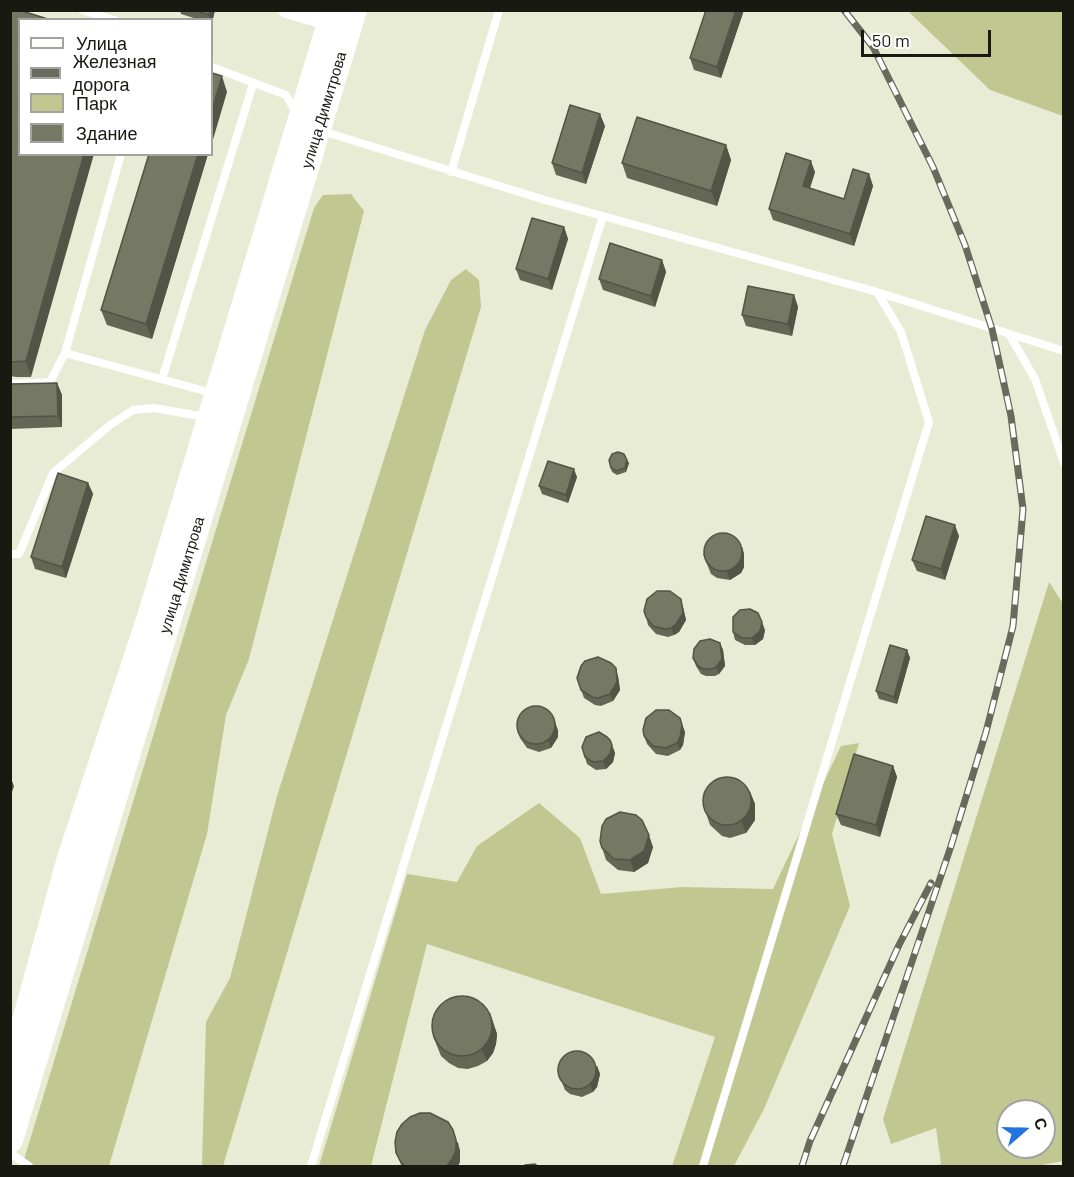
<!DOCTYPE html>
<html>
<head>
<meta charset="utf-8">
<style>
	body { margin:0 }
	#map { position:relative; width:1074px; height:1177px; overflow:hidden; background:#e9ecd5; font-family:Barlow,sans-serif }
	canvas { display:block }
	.frame { position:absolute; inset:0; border:12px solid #181911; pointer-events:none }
	.legend { position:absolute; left:18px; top:18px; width:195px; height:138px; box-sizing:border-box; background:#fff; border:2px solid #a3a3a0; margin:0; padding:8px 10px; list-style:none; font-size:18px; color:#181911 }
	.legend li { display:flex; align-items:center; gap:12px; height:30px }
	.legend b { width:30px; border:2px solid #a3a3a0 }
	.north { position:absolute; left:996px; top:1099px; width:60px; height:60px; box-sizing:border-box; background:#fff; border:2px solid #a3a3a0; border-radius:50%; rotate:70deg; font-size:16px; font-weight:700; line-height:24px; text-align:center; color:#181911 }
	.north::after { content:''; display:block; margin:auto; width:21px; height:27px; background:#2275df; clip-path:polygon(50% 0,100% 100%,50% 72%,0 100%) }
	.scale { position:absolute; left:861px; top:30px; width:130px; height:27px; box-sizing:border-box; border:3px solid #181911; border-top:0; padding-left:8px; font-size:18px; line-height:21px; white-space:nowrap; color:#181911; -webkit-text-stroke:4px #fff; paint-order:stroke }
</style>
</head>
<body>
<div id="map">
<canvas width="1074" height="1177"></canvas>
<div class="frame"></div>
<ul class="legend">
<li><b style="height:8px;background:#fff"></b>Улица</li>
<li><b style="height:8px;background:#686a5c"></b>Железная дорога</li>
<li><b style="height:16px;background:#c1c791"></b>Парк</li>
<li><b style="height:16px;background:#757863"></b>Здание</li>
</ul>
<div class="north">С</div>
<div class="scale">50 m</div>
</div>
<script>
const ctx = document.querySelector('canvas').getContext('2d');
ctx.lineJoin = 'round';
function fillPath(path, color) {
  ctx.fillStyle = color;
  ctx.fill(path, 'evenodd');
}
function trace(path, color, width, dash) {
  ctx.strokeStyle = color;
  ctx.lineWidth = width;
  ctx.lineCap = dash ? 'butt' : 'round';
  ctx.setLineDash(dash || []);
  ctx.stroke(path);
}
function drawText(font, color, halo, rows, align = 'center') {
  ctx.font = font + ' Barlow,sans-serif';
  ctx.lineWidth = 4.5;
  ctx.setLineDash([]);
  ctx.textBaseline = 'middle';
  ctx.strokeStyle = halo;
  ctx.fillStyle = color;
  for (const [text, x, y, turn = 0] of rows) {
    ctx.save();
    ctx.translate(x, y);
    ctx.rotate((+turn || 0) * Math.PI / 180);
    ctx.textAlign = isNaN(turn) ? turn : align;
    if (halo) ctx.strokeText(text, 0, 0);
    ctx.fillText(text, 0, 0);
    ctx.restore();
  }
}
const green = new Path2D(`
	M910 10 1063 11V116L990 90 910 13Z
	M351 194 364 211 249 659 226 715 207 834 109 1166H22L314 208 323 195Z
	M466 269 479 280 481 307 223 1166H204L202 1165 206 1022 230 978 277 796 425 330 451 280Z
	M1049 582 1064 605 1063 1161 1037 1166H933L941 1164 936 1128 891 1144 883 1119ZM1008 1111H1044V1147H1008Z
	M859 743 832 834 850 906 764 1109 734 1166H672L715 1037 427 944 371 1166H319L407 874 457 882 477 846 539 803 580 838 601 894 682 887 773 889 841 746Z`);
const lane = new Path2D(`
	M82 10 114 20
	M212 67 286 95 297 114
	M319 130 545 200 877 292 901 332 929 422 703 1166
	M451 172 499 10
	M877 292 1064 351
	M1009 334 1035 379 1064 463
	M65 353 216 394
	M162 379 253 84
	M10 384 50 382 65 353 121 154
	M10 554H19L53 473 110 425 133 410 154 408 206 417
	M10 1153 29 1166
	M311 1166 603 216`);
const street = new Path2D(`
	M286 10 339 25`);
const primary = new Path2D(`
	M10 1075 70 858 149 620 334 10
	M10 1140 354 10`);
const rail = new Path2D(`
	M802 1166 810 1141 899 945 931 883
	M843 1166 951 846 986 732 1013 626 1023 509 1011 416 992 329 965 245 933 167 873 47 844 10`);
const wall = new Path2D(`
	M10 10 31 377H16L10 376Z
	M180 10H215L212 23V20H200L181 14Z
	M706 10H744L721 78 694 70 690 58Z
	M605 126 586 184 556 175 552 163Z
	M726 145 731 160 717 206 627 178 622 163Z
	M149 154H208L152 339 107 325 101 310Z
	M815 172 810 188 844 199 869 174 873 186 854 246 773 220 769 209Z
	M564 227 568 239 552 290 520 280 516 269Z
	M662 260 666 272 655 307 603 290 599 279Z
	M794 295 798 307 792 336 746 326 742 315Z
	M57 383 62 395V427L10 429V384Z
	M609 460H627L629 463 626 472 617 475 612 472Z
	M577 477 568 503 542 494 539 486Z
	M88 483 93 494 66 578 35 569 31 557Z
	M959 536 945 580 917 571 912 560Z
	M742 547 744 554V567L741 573 730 580 717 578 711 574 703 554Z
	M683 607 686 620 679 632 674 635 668 637 656 634 648 625 646 617Z
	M765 630 763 639 755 645H745L735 640 733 632Z
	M720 643 723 650 725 666 719 674 715 676H706L701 674 696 666 693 658Z
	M907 650 910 658 897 704 879 699 876 691Z
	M618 676 620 690 613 701 601 706 595 705 584 698 577 678Z
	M680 718 685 732 683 745 680 750 668 756 656 754 647 744 644 736Z
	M517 730H558V737L551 748 539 752 527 748 520 738Z
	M610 740 615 753 613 762 606 769 596 770 587 764 582 747Z
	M893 766 897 777 880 837 841 825 836 814Z
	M750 792 755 804V820L746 833 730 838 722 836 710 825 706 813Z
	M600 841 653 847 648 863 634 872 618 870 606 860Z
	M490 1013 497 1034 496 1044 493 1053 487 1061 478 1066 468 1069 458 1068 449 1063 441 1056 433 1036Z
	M597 1066 600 1074 597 1087 593 1092 582 1097 570 1094 565 1090 557 1070Z
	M458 1142 460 1151V1161L458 1167H402L396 1153Z`);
const shadedWall = new Path2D(`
	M210 10H215L212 23V20H210L209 15Z
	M736 10H744L721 78 717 67Z
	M222 76 227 92 212 143V110Z
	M600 114 605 126 586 184 582 173Z
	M726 145 731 160 717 206 711 191Z
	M84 154H94L31 377 26 361Z
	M198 154H208L152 339 146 324Z
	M811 161 815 172 807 197 803 186Z
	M869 174 873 186 854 246 850 234Z
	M564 227 568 239 552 290 548 279Z
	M662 260 666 272 655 307 651 296Z
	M794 295 798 307 792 336 788 324Z
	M57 383 62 395V427L58 416Z
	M627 460 629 463 626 472 625 468Z
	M574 469 577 477 568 503 566 495Z
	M88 483 93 494 66 578 62 567Z
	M955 525 959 536 945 580 941 569Z
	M742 547 744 554V567L741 573 730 580 727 572Z
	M681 599 683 607 686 620 679 632 674 635 671 628Z
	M762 622 765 630 763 639 755 645 752 638Z
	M720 643 723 650 725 666 719 674 716 667Z
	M907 650 910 658 897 704 894 697Z
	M616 668 618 676 620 690 613 701 610 694Z
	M555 722 558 730V737L551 748 548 740Z
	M682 725 685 732 683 745 680 750 677 743Z
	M612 745 615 753 613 762 606 769 603 761Z
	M893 766 897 777 880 837 876 825Z
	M10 776 14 786 10 798Z
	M750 792 755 804V820L746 833 742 822Z
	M649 835 653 847 648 863 634 872 630 860Z
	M490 1013 497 1034 496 1044 493 1053 487 1061 482 1050Z
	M597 1066 600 1074 597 1087 593 1092 590 1084Z
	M453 1130 460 1151V1161L458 1167H446Z`);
const building = new Path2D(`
	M10 10H19L51 20H20V154H84L26 361 10 362Z
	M193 10H210L209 15Z
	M706 10H736L717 67 690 58Z
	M212 73 222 76 212 110Z
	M570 105 600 114 582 173 552 163Z
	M637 117 726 145 711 191 622 163Z
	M786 153 811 161 803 186 844 199 853 169 869 174 850 234 769 209Z
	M149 154H198L146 324 101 310Z
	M532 218 564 227 548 279 516 269Z
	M610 243 662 260 651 296 599 279Z
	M748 286 794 295 788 324 742 315Z
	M57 383 58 416 10 417V384Z
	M618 452 624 454 627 460 625 468 616 471 611 468 609 460 612 454Z
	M548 461 574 469 566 495 539 486Z
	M58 473 88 483 62 567 31 557Z
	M926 516 955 525 941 569 912 560Z
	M704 552a19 19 0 1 1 38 0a19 19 0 1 1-38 0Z
	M657 591H670L681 599 683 613 676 624 671 628 665 629 653 626 646 617 644 611 647 599Z
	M750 609 758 613 762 622 760 631 752 638H742L733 632V617L740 610Z
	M710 639 720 643 722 659 716 667 712 669H703L698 666 693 658 694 649 700 641Z
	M890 645 907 650 894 697 876 691Z
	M598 657 611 663 616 668 617 682 610 694 598 698 592 697 581 690 577 678 581 666 585 661Z
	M517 725a19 19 0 1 1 38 0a19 19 0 1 1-38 0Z
	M656 710H669L680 718 682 725 680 737 677 743 666 748 653 746 644 736 643 730 646 718Z
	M599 732 607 737 610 740 612 745 610 754 603 761 593 762 585 757 582 747 586 737Z
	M854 754 893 766 876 825 836 814Z
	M703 801a24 24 0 1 1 48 0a24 24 0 1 1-48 0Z
	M620 812 636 815 642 820 649 835 644 851 630 860 614 859 602 848 600 841 602 826 606 819Z
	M432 1026a30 30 0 1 1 60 0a30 30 0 1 1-60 0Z
	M558 1070a19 19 0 1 1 38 0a19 19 0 1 1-38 0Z
	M420 1113H430L448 1122 453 1130 456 1140V1150L452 1159 446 1167H406L401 1162 396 1153 395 1142 397 1132 402 1124 410 1117Z
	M535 1164 539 1167H523L525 1165Z`);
const streetNames = [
	["улица Димитрова",324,110,-73],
	["улица Димитрова",182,575,-73]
];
fillPath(green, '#c1c791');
trace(lane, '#fff', 8);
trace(street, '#fff', 16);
trace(primary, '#fff', 26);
trace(rail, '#686a5c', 7);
trace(rail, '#fff', 4.5, [14]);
fillPath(wall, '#656755');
fillPath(shadedWall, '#525445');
fillPath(building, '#757863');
trace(building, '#525445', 1.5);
drawText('15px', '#181911', '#fff', streetNames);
</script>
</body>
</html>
